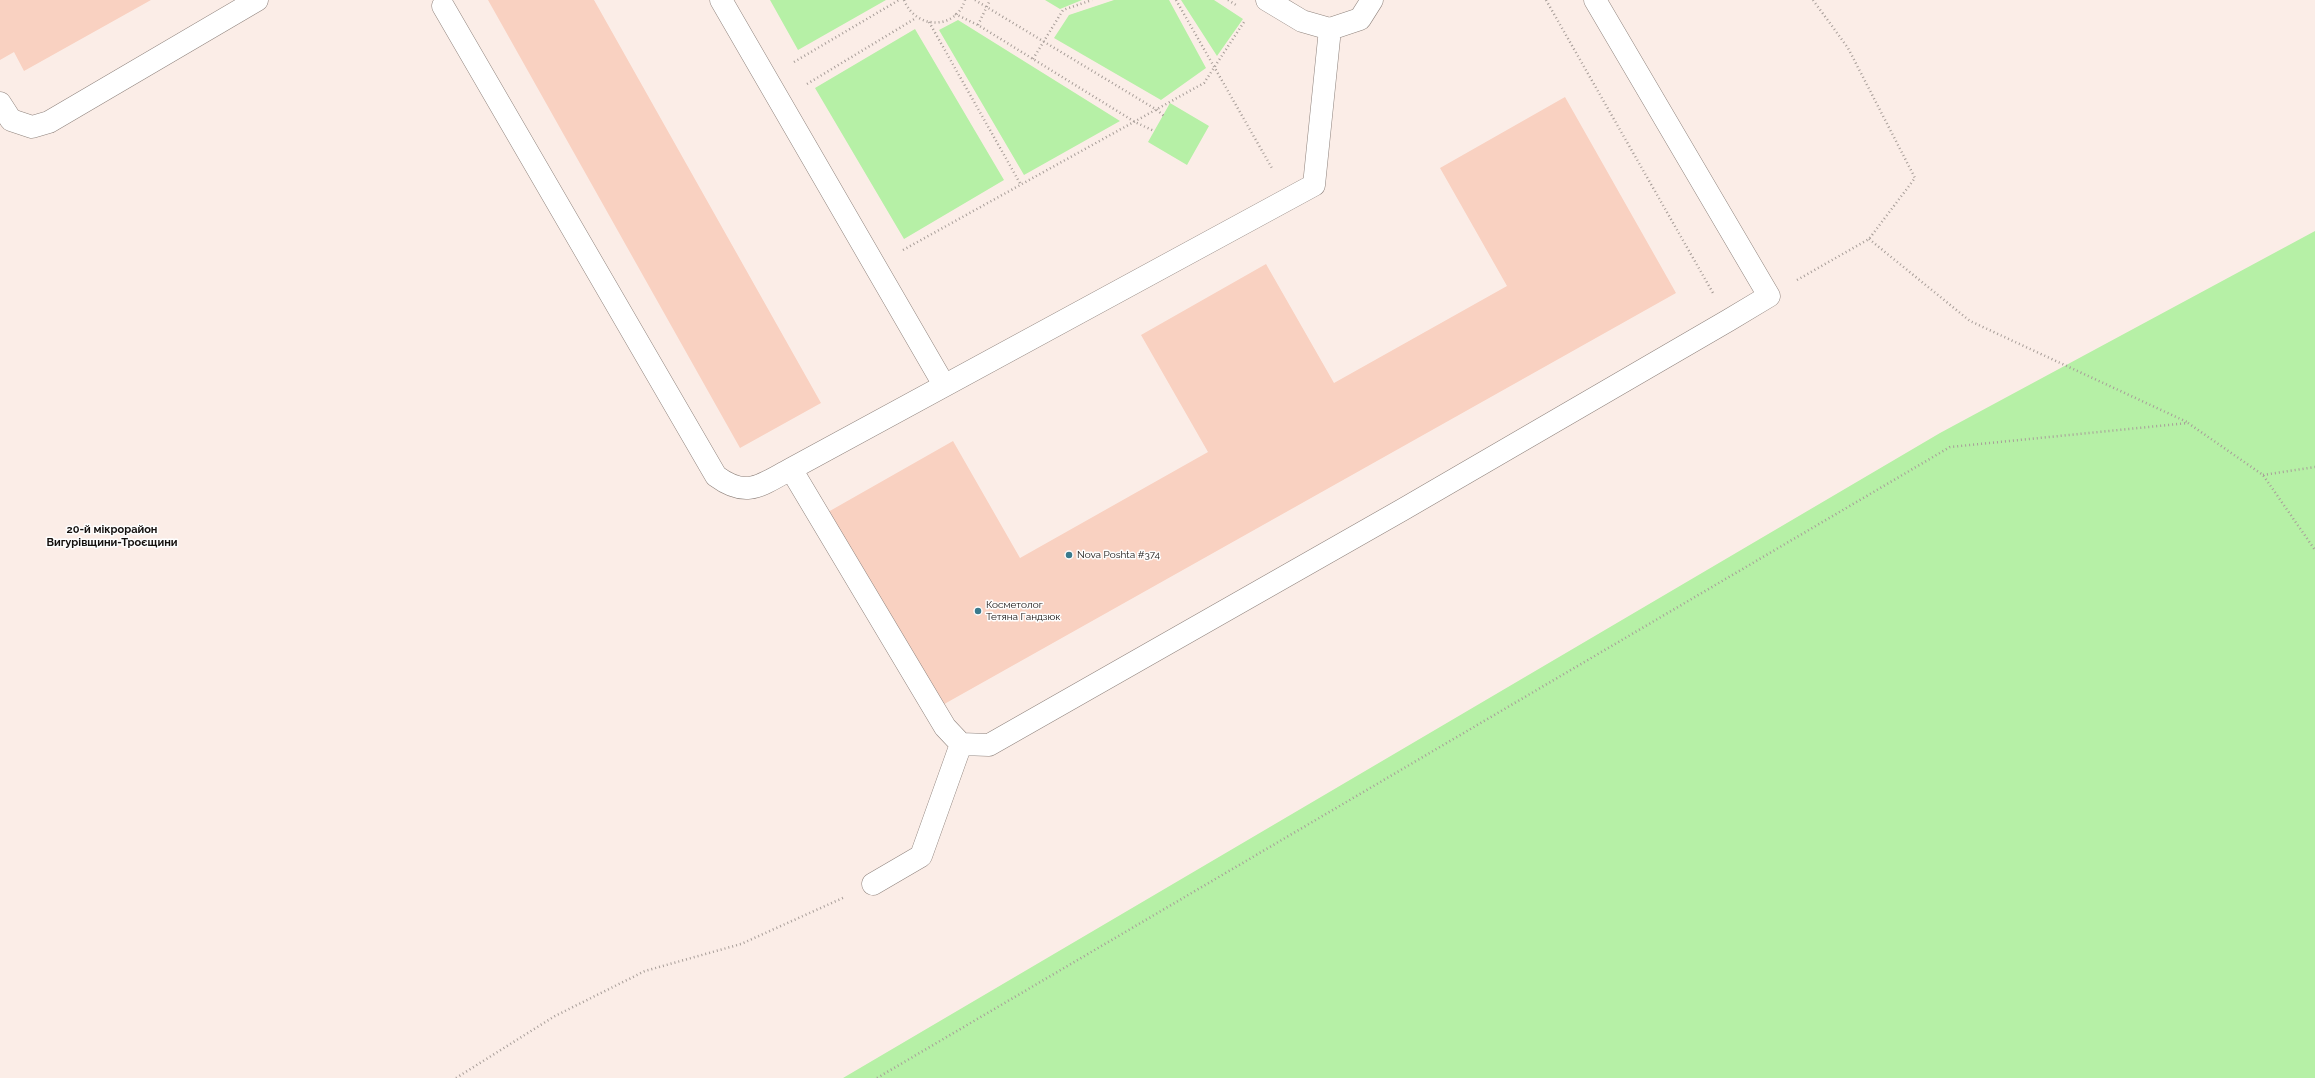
<!DOCTYPE html>
<html>
<head>
<meta charset="utf-8">
<style>
	body { margin:0 }
	canvas { display:block; background:#fbede7 }
</style>
</head>
<body>
<canvas width="2315" height="1078"></canvas>
<script>
const ctx = document.querySelector('canvas').getContext('2d');
ctx.lineJoin = 'round';
function fillPath(path, color) {
  ctx.fillStyle = color;
  ctx.fill(path, 'evenodd');
}
function trace(path, color, width, dash) {
  ctx.strokeStyle = color;
  ctx.lineWidth = width;
  ctx.lineCap = dash ? 'butt' : 'round';
  ctx.setLineDash(dash || []);
  ctx.stroke(path);
}
function drawText(font, color, halo, rows, align = 'center') {
  ctx.font = font + ' Raleway,sans-serif';
  ctx.lineWidth = 3;
  ctx.setLineDash([]);
  ctx.textBaseline = 'middle';
  ctx.strokeStyle = halo;
  ctx.fillStyle = color;
  for (const [text, x, y, turn = 0] of rows) {
    ctx.save();
    ctx.translate(x, y);
    ctx.rotate((+turn || 0) * Math.PI / 180);
    ctx.textAlign = isNaN(turn) ? turn : align;
    if (halo) ctx.strokeText(text, 0, 0);
    ctx.fillText(text, 0, 0);
    ctx.restore();
  }
}
const green = new Path2D(`
	M770 0H886L798 50Z
	M1045 0H1082L1060 9Z
	M1114 0H1169L1206 68 1161 100 1054 38 1069 15Z
	M1181 0H1214L1243 19 1217 56Z
	M958 20 1120 121 1024 175 939 30Z
	M915 29 1004 180 904 239 815 88Z
	M1170 103 1209 126 1187 165 1148 142Z
	M2315 231V1078H843L1940 433Z`);
const building = new Path2D(`
	M0 0H151L24 71 14 52 0 60Z
	M488 0H594L821 403 740 448Z
	M1565 97 1676 293 939 707 828 512 953 441 1020 558 1208 452 1141 335 1266 264 1334 383 1507 286 1440 168Z`);
const path = new Path2D(`
	M904 0C916 30 956 30 965 0
	M975 0 1157 110 1164 116
	M1176 0 1273 170
	M1228 0 1236 5
	M1546 0 1713 293
	M955 14 978 25 1135 122 1154 131
	M929 22 1021 185
	M978 25 990 0
	M1033 59 1063 10 1092 0
	M794 62 899 0
	M807 84 916 18
	M1869 239 1970 321 2187 422
	M903 250 1204 83 1244 22
	M1797 280 1869 239 1915 178 1848 48 1813 0
	M2263 475 2315 467
	M456 1078 555 1016 645 971 741 944 845 897
	M877 1078 1950 447 2188 423 2263 475 2315 550`);
const minor = new Path2D(`
	M721 0 944 385
	M1267 0 1302 21 1330 29 1360 19 1372 0
	M443 6 716 476C747 499 761 485 791 469L1314 185 1330 29
	M0 103 11 120 32 127 49 122 257 0
	M791 469 945 727 961 744 989 745 1402 510 1729 320 1769 296 1595 0
	M873 884 921 856 961 744`);
const markers = [
	[1069,555,4,"#3a7a8d"],
	[978,611,4,"#3a7a8d"]
];
const poiNames = [
	["Nova Poshta #374",1077,555],
	["Косметолог",986,605],
	["Тетяна Гандзюк",986,617]
];
const neighbourhoodNames = [
	["20-й мікрорайон",112,530],
	["Вигурівщини-Троєщини",112,543]
];
fillPath(green, '#b6f0a6');
fillPath(building, '#f9d1c1');
trace(minor, '#8f837d', 23);
trace(path, '#a79d98', 2.5, [1, 3]);
trace(minor, '#fff', 22);
for (const [x, y, r, color] of markers) {
  const dot = new Path2D();
  dot.arc(x, y, r, 0, 2 * Math.PI);
  ctx.fillStyle = color;
  ctx.fill(dot);
  trace(dot, '#fefefe', 1.5);
}
drawText('10px', '#14100e', '#fefefe', poiNames, 'left');
drawText('bold 11px', '#14100e', '#fefefe', neighbourhoodNames);
</script>
</body>
</html>
